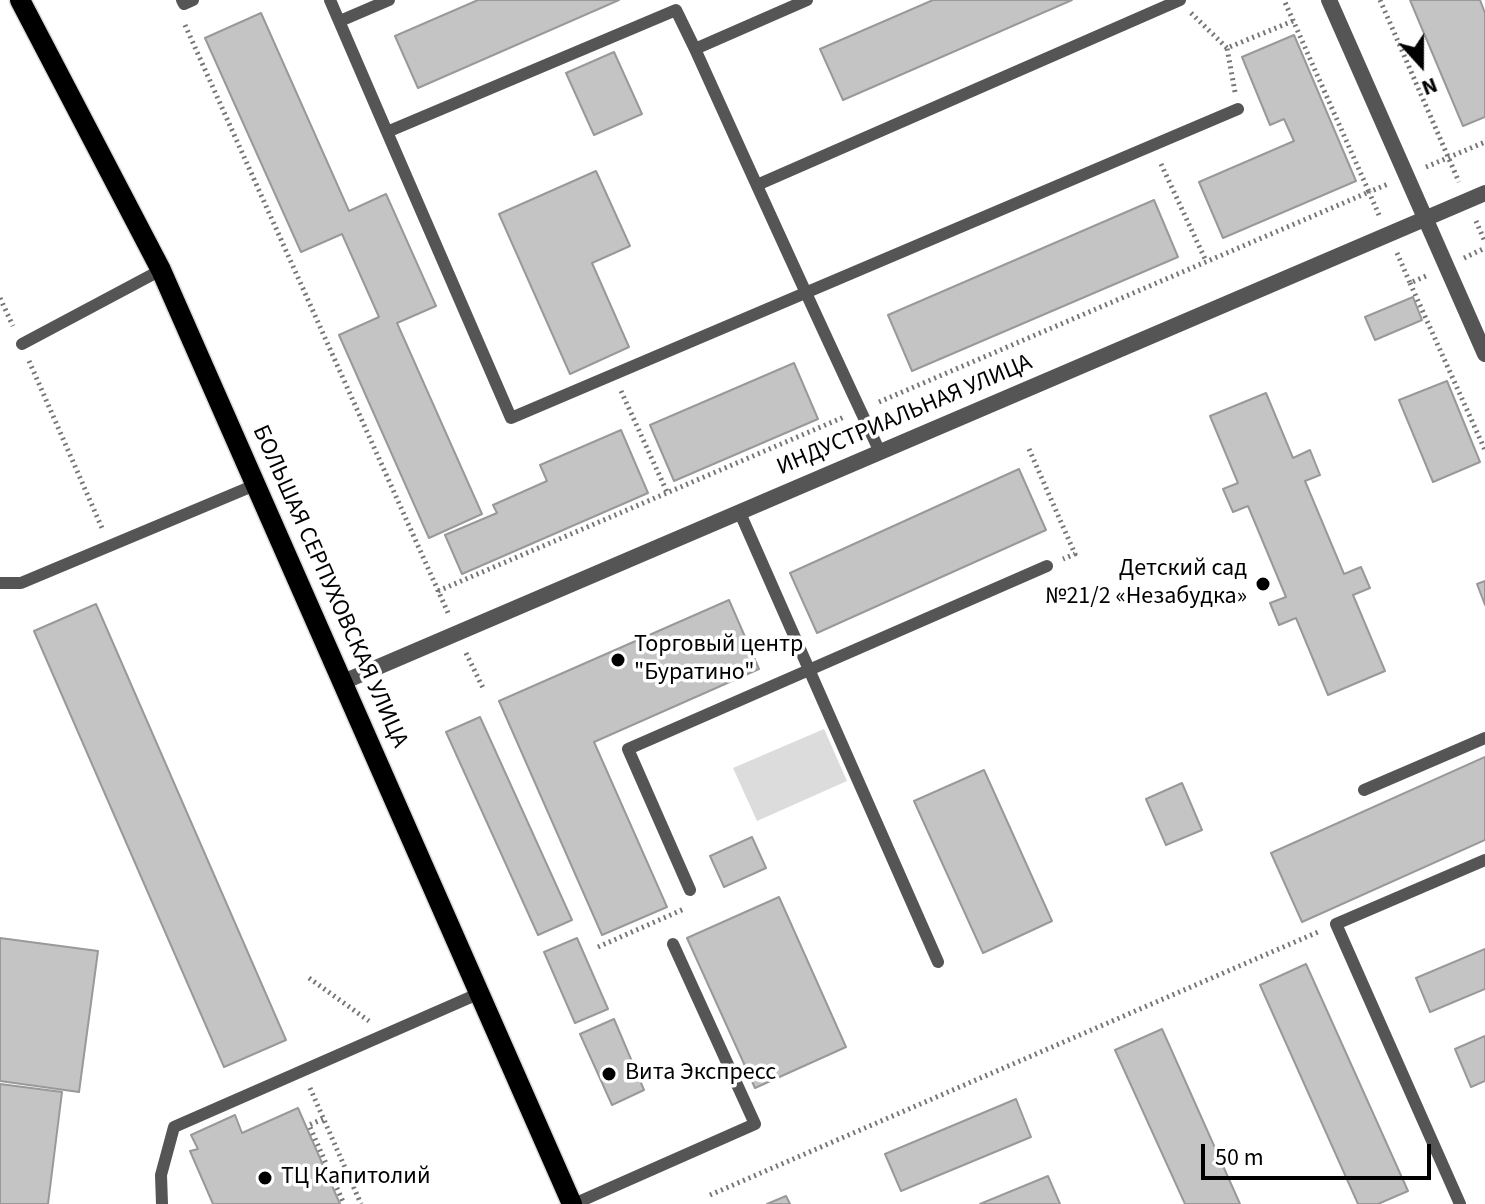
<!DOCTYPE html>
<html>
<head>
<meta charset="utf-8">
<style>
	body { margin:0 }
	#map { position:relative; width:1485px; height:1204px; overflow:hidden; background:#fff; font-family:"Source Sans 3",sans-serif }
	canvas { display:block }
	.north { position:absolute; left:1381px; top:24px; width:80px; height:80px; -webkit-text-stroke:6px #fff; paint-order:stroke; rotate:159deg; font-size:22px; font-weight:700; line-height:32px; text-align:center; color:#000 }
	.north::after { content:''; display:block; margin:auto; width:28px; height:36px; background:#000; clip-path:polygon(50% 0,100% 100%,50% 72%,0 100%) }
	.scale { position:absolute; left:1201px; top:1144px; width:230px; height:36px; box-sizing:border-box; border:4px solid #000; border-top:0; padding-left:10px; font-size:24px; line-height:28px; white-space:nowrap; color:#000; -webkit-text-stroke:6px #fff; paint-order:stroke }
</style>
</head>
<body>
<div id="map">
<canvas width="1485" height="1204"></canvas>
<div class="north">N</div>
<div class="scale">50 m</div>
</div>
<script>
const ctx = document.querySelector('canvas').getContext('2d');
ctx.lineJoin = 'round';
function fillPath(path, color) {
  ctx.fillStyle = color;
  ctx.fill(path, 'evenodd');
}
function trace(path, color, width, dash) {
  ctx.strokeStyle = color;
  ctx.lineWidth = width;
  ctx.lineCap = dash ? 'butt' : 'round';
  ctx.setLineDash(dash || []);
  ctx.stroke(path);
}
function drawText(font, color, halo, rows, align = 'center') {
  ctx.font = font + ' "Source Sans 3",sans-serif';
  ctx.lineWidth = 7;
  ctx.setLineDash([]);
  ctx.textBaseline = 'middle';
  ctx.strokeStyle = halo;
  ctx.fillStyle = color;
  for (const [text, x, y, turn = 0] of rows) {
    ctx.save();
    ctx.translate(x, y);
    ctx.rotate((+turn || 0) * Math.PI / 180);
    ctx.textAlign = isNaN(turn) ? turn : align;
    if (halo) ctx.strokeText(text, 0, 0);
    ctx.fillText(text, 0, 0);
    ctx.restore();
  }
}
const green = new Path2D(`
	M824 729 847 781 757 821 733 768Z`);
const building = new Path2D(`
	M478 0H619L418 88 395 36Z
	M933 0H1072L843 100 820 49Z
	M1410 0H1480L1485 13V117L1463 126Z
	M261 13 349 211 386 194 436 306 397 323 482 514 429 538 339 335 379 317 342 234 301 252 205 38Z
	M1294 35 1356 181 1223 238 1199 182 1294 141 1284 119 1270 125 1242 57Z
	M614 52 642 114 594 135 566 73Z
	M596 171 630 246 592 263 629 347 570 374 499 214Z
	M1154 200 1178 257 912 371 888 315Z
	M1413 297 1422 320 1375 340 1365 317Z
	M794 363 818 419 674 481 650 425Z
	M1447 381 1480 462 1433 482 1399 400Z
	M1266 393 1293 458 1310 450 1320 475 1305 481 1344 574 1361 567 1370 588 1353 595 1385 671 1328 695 1296 618 1279 625 1270 603 1286 597 1248 506 1233 512 1223 489 1238 483 1210 416Z
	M621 430 648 493 462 574 445 535 497 513 493 505 547 481 540 465Z
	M1019 469 1046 530 817 633 790 573Z
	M1485 581V605L1477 584Z
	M729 600 759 669 594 742 667 907 602 935 499 701Z
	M96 604 286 1040 224 1067 34 631Z
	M480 717 572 920 538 935 446 732Z
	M1485 757V840L1302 922 1271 853Z
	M984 770 1052 921 983 953 914 801Z
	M1182 783 1202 830 1166 845 1146 799Z
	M752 837 766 868 724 887 710 856Z
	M779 897 846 1047 755 1088 687 938Z
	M0 938 98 951 79 1092 0 1081Z
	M577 938 608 1009 575 1023 544 952Z
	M1485 949V989L1430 1012 1416 978Z
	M1306 964 1408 1191 1378 1204H1358L1260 985Z
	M614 1019 644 1090 612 1105 580 1034Z
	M1162 1029 1240 1204H1185L1115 1050Z
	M1485 1036V1081L1471 1087 1455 1049Z
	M0 1084 62 1092 48 1204H0Z
	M1016 1099 1031 1137 901 1191 885 1154Z
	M298 1108 340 1204H213L190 1151 198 1149 191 1135 235 1115 242 1133Z
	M1048 1176 1060 1204H980Z
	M786 1196 790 1204H767Z`);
const path = new Path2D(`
	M1380 0 1459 182
	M1191 13 1227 48
	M185 25 449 615
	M1235 92 1227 48 1293 21
	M1161 164 1206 261
	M1426 167 1485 142
	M1379 215 1369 192 1388 184
	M1476 221 1485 242
	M1397 253 1410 283 1426 276
	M1464 258 1485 248
	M1410 283 1485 450
	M0 298 13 326
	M29 361 102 528
	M621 391 667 492
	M879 402 1369 192 1284 0
	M1029 449 1075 554 1063 559
	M438 591 844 417
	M466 653 483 688
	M598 947 684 909
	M309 978 369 1021
	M310 1088 361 1204
	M323 1119 309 1125 344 1204
	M710 1195 1318 932`);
const service = new Path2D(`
	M182 0 184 4 193 0
	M330 0 387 132
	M340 21 389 0
	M695 49 807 0
	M757 185 1180 0
	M22 344 161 270
	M880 452C817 319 756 184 695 49L676 10 387 132 511 418 1238 109
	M740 513 938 962
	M0 583H21L255 485
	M1364 790 1485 738
	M690 890 628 749 1047 566
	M162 1204 161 1175 174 1127 480 993
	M574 1204 755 1124 673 944
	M1460 1204 1336 924 1485 860`);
const tertiary = new Path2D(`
	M1329 0 1485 354
	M343 682 1485 193`);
const primary = new Path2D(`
	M20 0 161 270 572 1204`);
const markers = [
	[1263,584,8,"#000"],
	[618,660,8,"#000"],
	[609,1074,8,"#000"],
	[265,1178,8,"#000"]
];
const streetNames = [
	["ИНДУСТРИАЛЬНАЯ УЛИЦА",905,416,-23],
	["БОЛЬШАЯ СЕРПУХОВСКАЯ УЛИЦА",329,587,66]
];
const poiNames = [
	["Детский сад",1247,570,"right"],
	["№21/2 «Незабудка»",1247,598,"right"],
	["Торговый центр",634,646],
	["\"Буратино\"",634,674],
	["Вита Экспресс",625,1074],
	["ТЦ Капитолий",281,1178]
];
fillPath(green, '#dcdcdc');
fillPath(building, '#c4c4c4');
trace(building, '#999', 2);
trace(primary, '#dbdbdb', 23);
trace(path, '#777', 5, [2, 4]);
trace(service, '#555', 12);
trace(tertiary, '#555', 16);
trace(primary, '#000', 20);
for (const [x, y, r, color] of markers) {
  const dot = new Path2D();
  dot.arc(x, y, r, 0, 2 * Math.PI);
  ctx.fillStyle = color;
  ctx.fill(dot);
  trace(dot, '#fff', 3);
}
drawText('24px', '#000', '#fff', streetNames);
drawText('24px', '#000', '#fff', poiNames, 'left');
</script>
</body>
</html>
